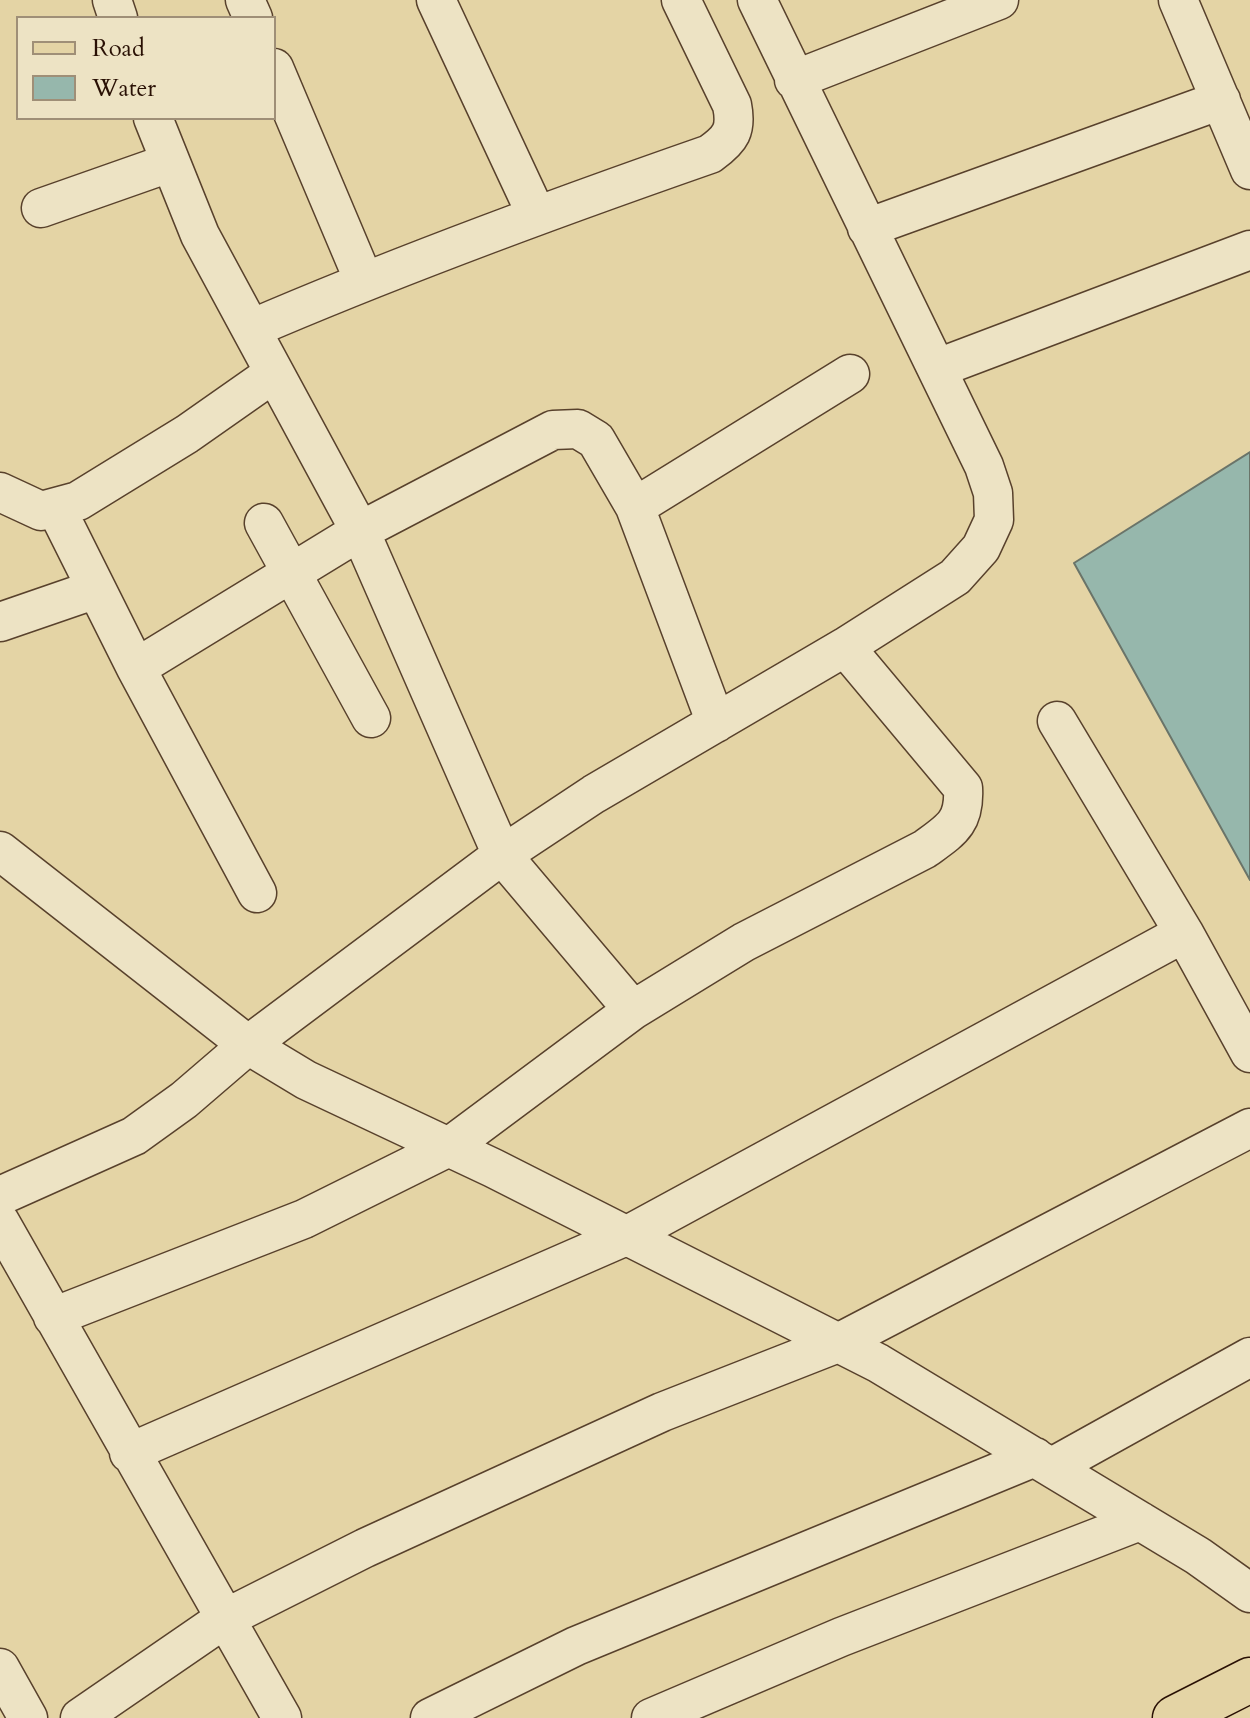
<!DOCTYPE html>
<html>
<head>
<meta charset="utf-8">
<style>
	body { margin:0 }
	#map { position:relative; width:1250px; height:1718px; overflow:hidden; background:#e4d4a5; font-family:Cardo,serif }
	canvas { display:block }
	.legend { position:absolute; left:16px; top:16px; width:260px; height:104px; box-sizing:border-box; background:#ede3c4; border:2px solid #9f8f77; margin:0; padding:10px 14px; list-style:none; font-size:24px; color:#291004 }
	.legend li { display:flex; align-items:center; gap:16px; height:40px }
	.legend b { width:40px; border:2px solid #9f8f77 }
</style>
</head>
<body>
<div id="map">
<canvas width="1250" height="1718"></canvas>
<ul class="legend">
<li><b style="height:10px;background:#e4d4a5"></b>Road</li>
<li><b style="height:22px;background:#96b7ac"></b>Water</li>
</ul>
</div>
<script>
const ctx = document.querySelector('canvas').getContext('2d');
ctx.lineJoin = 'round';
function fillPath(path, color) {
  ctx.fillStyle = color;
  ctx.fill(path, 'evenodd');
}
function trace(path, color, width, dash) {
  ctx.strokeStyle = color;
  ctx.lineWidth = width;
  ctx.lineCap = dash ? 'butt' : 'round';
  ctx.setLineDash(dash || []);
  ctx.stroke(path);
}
const water = new Path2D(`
	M1250 452V880L1074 563Z`);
const minor = new Path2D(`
	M112 0 118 18
	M245 0 253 18
	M436 0 536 214
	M1178 0 1250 170
	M274 68 364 281
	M794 80 999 0
	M153 118 200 235 360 531 502 855 633 1010
	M41 208 169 163
	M867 228 1221 100
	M251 329C402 264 555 208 710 154 731 139 737 130 732 105L681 0
	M938 368 1250 250
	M0 492 41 511 78 501 187 434 274 373
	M635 507 850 374
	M57 510 136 668 257 893
	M264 523 371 718
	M0 622 96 589
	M136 668 360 531 553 430 578 429 596 440 635 507 716 723
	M1057 721 1184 933 1250 1053
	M0 851 248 1045 306 1080 493 1168 878 1363 1198 1556 1250 1593
	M0 1196 134 1136 184 1100 248 1045 502 855 594 794 845 647 955 577 981 548 994 520 993 493 984 466 757 0
	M0 1222 282 1718
	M53 1317 304 1219 449 1147 633 1010 744 942 925 849C951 830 965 823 963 788L845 647
	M129 1453 626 1236 1184 933
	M1052 1467 1250 1357
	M0 1668 28 1718
	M80 1718 224 1619 365 1548 662 1412 838 1343 1250 1128
	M430 1718 576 1646 1035 1457
	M651 1718 841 1637 1140 1521`);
const major = new Path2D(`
	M1175 1718 1250 1680`);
fillPath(water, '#96b7ac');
trace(water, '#6a7469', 2);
trace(minor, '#58412c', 41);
trace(major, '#291004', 47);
trace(minor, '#ede3c4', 38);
trace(major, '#e4d4a5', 44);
</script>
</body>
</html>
